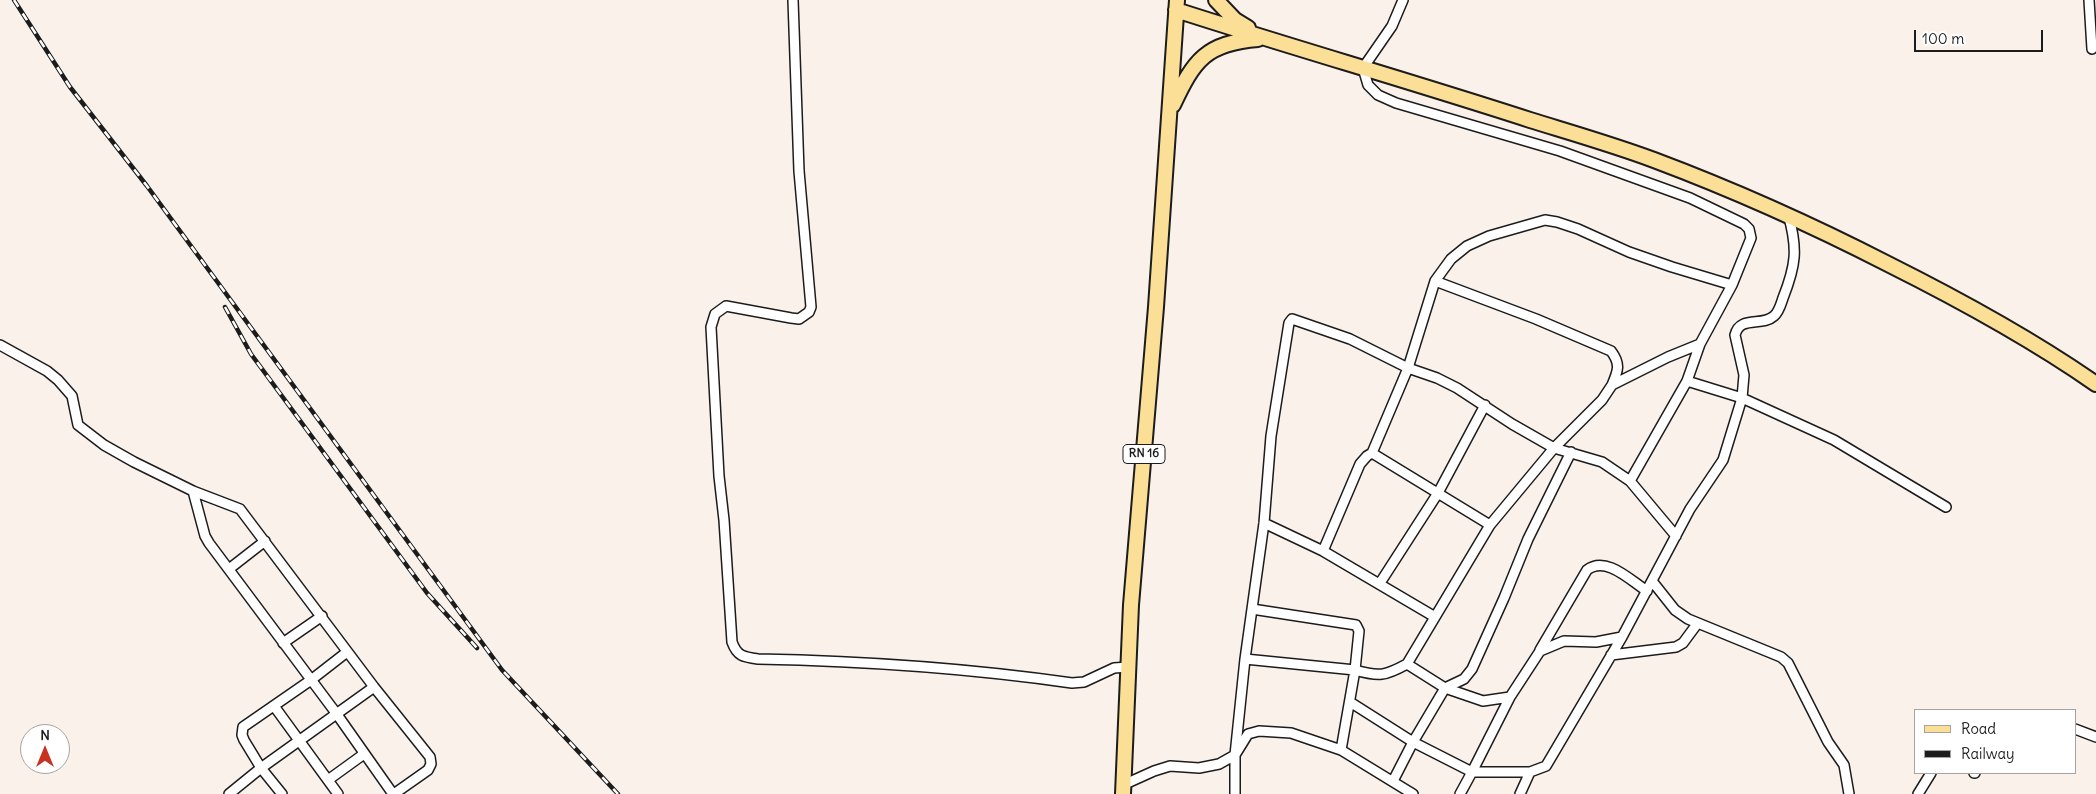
<!DOCTYPE html>
<html>
<head>
<meta charset="utf-8">
<style>
	body { margin:0 }
	#map { position:relative; width:2096px; height:794px; overflow:hidden; background:#faf1ea; font-family:Delius,sans-serif }
	canvas { display:block }
	.legend { position:absolute; left:1914px; top:709px; width:162px; height:65px; box-sizing:border-box; background:#fff; border:1px solid #a4a4a4; margin:0; padding:6px 9px; list-style:none; font-size:15px; color:#1c1c1c }
	.legend li { display:flex; align-items:center; gap:10px; height:25px }
	.legend b { width:25px; border:1px solid #a4a4a4 }
	.north { position:absolute; left:20px; top:724px; width:50px; height:50px; box-sizing:border-box; background:#fff; border:1px solid #a4a4a4; border-radius:50%; rotate:0deg; font-size:14px; font-weight:700; line-height:20px; text-align:center; color:#1c1c1c }
	.north::after { content:''; display:block; margin:auto; width:18px; height:22px; background:#c8321e; clip-path:polygon(50% 0,100% 100%,50% 72%,0 100%) }
	.scale { position:absolute; left:1914px; top:30px; width:129px; height:22px; box-sizing:border-box; border:2px solid #1c1c1c; border-top:0; padding-left:6px; font-size:15px; line-height:18px; white-space:nowrap; color:#1c1c1c; -webkit-text-stroke:4px #fff; paint-order:stroke }
</style>
</head>
<body>
<div id="map">
<canvas width="2096" height="794"></canvas>
<ul class="legend">
<li><b style="height:6px;background:#fbdf96"></b>Road</li>
<li><b style="height:6px;background:#1c1c1c"></b>Railway</li>
</ul>
<div class="north">N</div>
<div class="scale">100 m</div>
</div>
<script>
const ctx = document.querySelector('canvas').getContext('2d');
ctx.lineJoin = 'round';
function trace(path, color, width, dash) {
  ctx.strokeStyle = color;
  ctx.lineWidth = width;
  ctx.lineCap = dash ? 'butt' : 'round';
  ctx.setLineDash(dash || []);
  ctx.stroke(path);
}
function drawText(font, color, halo, rows, align = 'center') {
  ctx.font = font + ' Delius,sans-serif';
  ctx.lineWidth = 4;
  ctx.setLineDash([]);
  ctx.textBaseline = 'middle';
  ctx.strokeStyle = halo;
  ctx.fillStyle = color;
  for (const [text, x, y, turn = 0] of rows) {
    ctx.save();
    ctx.translate(x, y);
    ctx.rotate((+turn || 0) * Math.PI / 180);
    ctx.textAlign = isNaN(turn) ? turn : align;
    if (halo) ctx.strokeText(text, 0, 0);
    ctx.fillText(text, 0, 0);
    ctx.restore();
  }
}
const street = new Path2D(`
	M793 0 799 171 811 307 809 312 799 319 791 318 726 306 715 314 711 327 719 476 724 520 732 642C737 656 743 657 758 659 863 661 967 668 1072 683L1084 682 1114 668 1128 667
	M1403 0 1392 26 1363 68 1368 85 1378 95 1396 103 1560 151 1690 198 1744 224 1749 229 1751 238 1732 285 1700 344 1687 381 1630 481
	M2089 0 2092 49
	M1435 281 1536 319 1611 351C1621 364 1618 371 1612 385
	M0 345 47 371 58 380 72 396 78 425 104 445 134 462 193 491 240 509 374 687 430 757 431 764 428 770 394 794
	M1687 381 1742 398 1834 440 1946 507
	M1372 453 1490 525
	M193 491 205 536 209 543 336 713 393 794
	M1264 523 1323 551 1435 617
	M1323 551 1360 464 1367 456 1372 453 1408 368 1435 281 1451 259 1467 246 1489 236 1545 220 1557 222 1578 229 1629 252 1672 267 1732 285
	M229 569 265 541
	M1652 581 1675 610 1688 619 1781 657 1788 663 1828 742 1844 765 1849 794
	M1380 583 1438 493 1485 405
	M283 643 322 616
	M1540 650 1587 570C1606 555 1631 581 1647 591
	M1611 655 1676 647 1683 643 1697 624
	M1245 659 1355 670 1359 631 1356 625 1252 609
	M1407 664 1490 525 1554 448 1602 400 1612 385 1668 357 1700 344
	M1350 702 1413 742 1472 772 1510 697
	M274 706 338 794
	M2075 729 2096 737
	M1341 750 1355 670C1379 677 1385 676 1407 664L1445 688 1464 679 1472 669 1504 598 1528 539 1571 452
	M1974 773H1975
	M328 780 364 754
	M1393 781 1413 742 1445 688 1483 701 1510 697 1540 651 1564 641 1596 642 1622 637
	M1123 785 1154 771 1170 766 1199 768 1219 764 1235 755 1248 734 1259 731 1291 733 1341 750 1413 794
	M229 794 261 768 374 687
	M282 794 261 768 244 740 242 735 243 727 311 680 347 652
	M1235 794V755L1245 659 1264 523 1271 436 1289 323 1292 319 1350 339 1408 368 1437 378 1457 388 1512 424 1554 448 1602 462 1630 481 1676 536
	M1460 794 1472 772H1530L1546 766 1622 637 1690 509 1723 460 1742 398 1744 375 1735 335C1740 315 1762 327 1774 316 1779 312 1781 304 1783 298 1796 265 1798 249 1788 214
	M1520 794 1530 772
	M1918 794 1931 773`);
const primary = new Path2D(`
	M1216 0 1235 20 1248 28
	M1176 10C1294 48 1413 82 1530 120 1572 133 1614 145 1654 160 1734 190 1812 225 1888 264 1960 300 2030 338 2096 384
	M1173 105C1194 60 1206 43 1258 39
	M1123 794 1131 605 1156 307 1177 0`);
const rail = new Path2D(`
	M14 0 70 87 147 186 502 670 618 794
	M225 307 251 354 427 593 477 648`);
const shields = [
	[1144,454,42]
];
const shieldNames = [
	["RN 16",1144,454]
];
trace(street, '#1c1c1c', 12);
trace(primary, '#1c1c1c', 18);
trace(street, '#fff', 9);
trace(primary, '#fbdf96', 14);
trace(rail, '#1c1c1c', 4.5);
trace(rail, '#fff', 2.5, [8]);
for (const [x, y, w] of shields) {
  const box = new Path2D();
  box.roundRect(x - w / 2, y - 9.5, w, 19, 4);
  ctx.fillStyle = '#fff';
  ctx.fill(box);
  trace(box, '#1c1c1c', 1);
}
drawText('bold 12px', '#1c1c1c', null, shieldNames);
</script>
</body>
</html>
